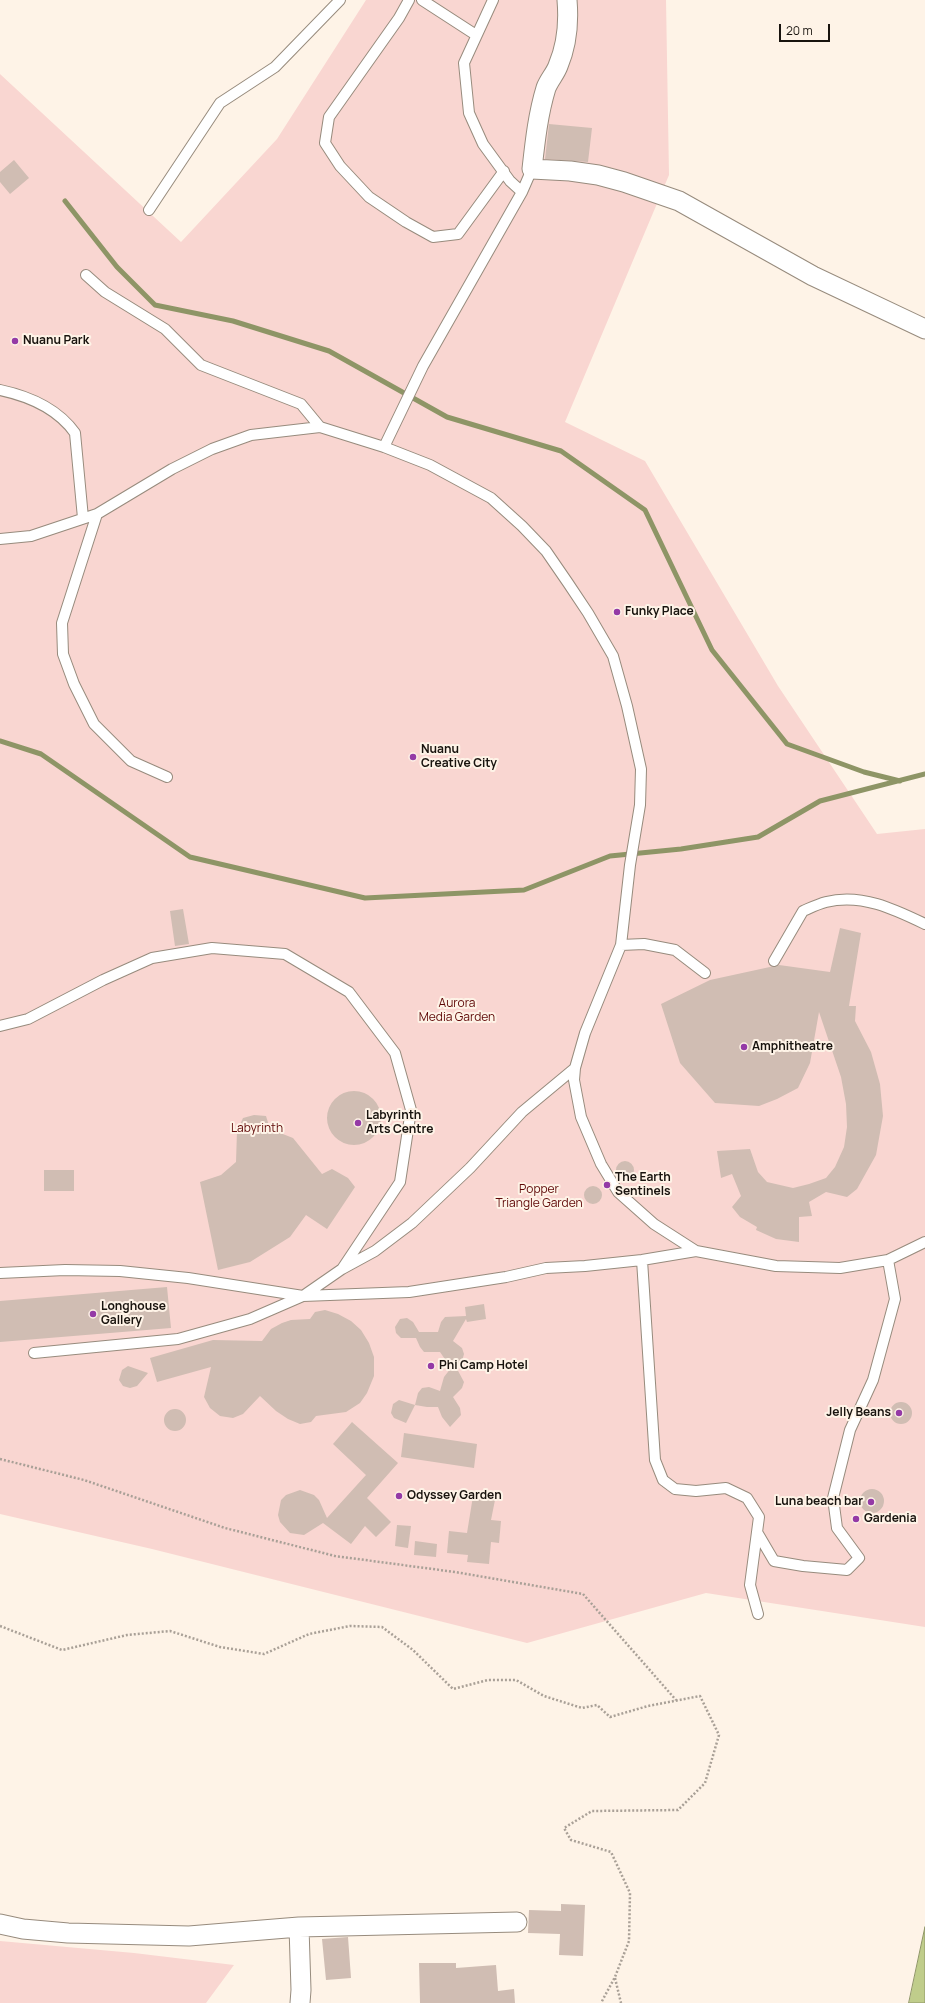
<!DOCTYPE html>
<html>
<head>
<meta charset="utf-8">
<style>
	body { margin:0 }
	#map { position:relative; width:925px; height:2003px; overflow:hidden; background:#fef3e7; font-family:Manrope,sans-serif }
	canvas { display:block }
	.scale { position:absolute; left:779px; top:24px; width:51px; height:18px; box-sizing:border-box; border:2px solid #18130e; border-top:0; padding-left:5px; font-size:12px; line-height:14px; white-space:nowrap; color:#18130e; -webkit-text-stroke:3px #fef3e7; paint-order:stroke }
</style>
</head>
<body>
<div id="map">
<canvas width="925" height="2003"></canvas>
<div class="scale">20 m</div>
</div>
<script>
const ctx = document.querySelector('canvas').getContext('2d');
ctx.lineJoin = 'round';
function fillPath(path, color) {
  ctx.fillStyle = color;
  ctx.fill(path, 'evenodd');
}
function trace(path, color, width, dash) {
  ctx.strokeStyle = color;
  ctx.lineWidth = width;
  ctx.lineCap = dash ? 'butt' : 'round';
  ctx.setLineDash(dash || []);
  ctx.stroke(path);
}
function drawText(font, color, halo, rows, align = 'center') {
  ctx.font = font + ' Manrope,sans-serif';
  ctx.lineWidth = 4;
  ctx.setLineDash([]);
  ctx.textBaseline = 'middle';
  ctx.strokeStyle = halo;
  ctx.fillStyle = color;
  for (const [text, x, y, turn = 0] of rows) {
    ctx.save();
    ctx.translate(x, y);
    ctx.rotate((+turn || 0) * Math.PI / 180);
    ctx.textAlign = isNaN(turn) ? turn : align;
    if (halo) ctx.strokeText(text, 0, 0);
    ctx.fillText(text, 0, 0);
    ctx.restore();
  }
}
const green = new Path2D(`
	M366 0H666L669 175 565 422 645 461 778 686 877 834 925 829V1627L706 1593 527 1643 152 1549 0 1514V74L181 242 277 139Z
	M0 1941 134 1953 234 1965 206 2003H0Z`);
const water = new Path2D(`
	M925 1927V2003H909Z`);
const stream = new Path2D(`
	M65 201 117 267 155 305 233 321 329 351 447 417 561 451 645 510 712 650 787 744 864 772 900 781
	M0 741 41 754 190 857 365 898 524 890 610 856 681 849 758 837 820 801 925 774`);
const building = new Path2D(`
	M549 124 592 128 588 162 545 159Z
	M14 160 29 178 10 194 0 182V172Z
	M183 909 189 944 175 946 170 911Z
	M840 928 861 933 849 1006H856L855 1021 871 1052 880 1084 883 1116 876 1155 857 1189 847 1197 826 1192 809 1202 812 1216 799 1217V1242L776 1239 756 1230 757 1227 740 1217 732 1207 741 1196 732 1174 721 1178 717 1151 750 1149 758 1172 767 1182 793 1188 809 1184 826 1178 835 1167 844 1147 847 1127 846 1104 841 1077 819 1012 810 1063 798 1088 777 1099 759 1106 715 1103 680 1063 661 1004 710 980 779 965 830 972Z
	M327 1118a27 27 0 1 1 54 0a27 27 0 1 1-54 0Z
	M254 1115 266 1116 270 1129 293 1138 322 1174 332 1169 348 1178 355 1187 327 1229 306 1215 290 1237 250 1262 218 1270 200 1182 221 1175 236 1162 237 1131 243 1118Z
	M616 1170a9 9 0 1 1 18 0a9 9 0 1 1-18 0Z
	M44 1170H74V1191H44Z
	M584 1195a9 9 0 1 1 18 0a9 9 0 1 1-18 0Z
	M167 1287 171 1328 0 1342V1301Z
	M484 1304 486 1319 467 1322 466 1319 453 1341 462 1348 464 1354 462 1361 456 1367 464 1382 462 1388 453 1397 460 1408 461 1415 450 1427 442 1417 438 1407H427L415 1405 418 1393 422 1388 429 1387 440 1391 444 1377 451 1368 440 1352H424L420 1347 416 1338H401L396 1333 395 1327 400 1319 407 1318 413 1322 419 1332H438L441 1322 445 1317 466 1316 465 1307Z
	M325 1310 338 1314 351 1321 361 1330 369 1343 374 1357V1376L367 1393 360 1403 346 1412 316 1416 311 1422 300 1424 288 1419 276 1411 260 1396 243 1414 233 1418 220 1416 210 1408 204 1397 211 1367 157 1382 150 1358 213 1340 262 1341 271 1329 282 1323 291 1320 310 1319 315 1312Z
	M128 1366 148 1373 137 1386 130 1388 123 1386 119 1380 122 1370Z
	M399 1400 415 1405 406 1423 394 1418 391 1413 393 1404Z
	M890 1413a11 11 0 1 1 22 0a11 11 0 1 1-22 0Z
	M164 1420a11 11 0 1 1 22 0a11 11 0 1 1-22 0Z
	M352 1422 398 1463 367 1498 391 1522 376 1537 365 1526 351 1544 323 1523 304 1535 290 1533 280 1522 278 1515 281 1500 286 1495 300 1490 314 1495 319 1500 327 1518 366 1475 333 1444Z
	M404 1433 477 1444 474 1468 401 1457Z
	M860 1501a12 12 0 1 1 24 0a12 12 0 1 1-24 0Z
	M473 1496 495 1500 491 1520 501 1521 499 1543 491 1542 489 1564 467 1562 468 1555 447 1553 449 1531 467 1533Z
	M397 1525 411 1526 408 1548 395 1546Z
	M415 1541 437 1544 436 1557 414 1555Z
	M561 1904 585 1905 583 1956 559 1955 560 1934 528 1933 529 1910 561 1911Z
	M348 1937 351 1978 326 1980 322 1939Z
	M419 1963H456V1968L496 1965 498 1991 514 1989 515 2003H420Z`);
const path = new Path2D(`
	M0 1459 84 1480 225 1528 335 1556 455 1572 583 1594 676 1700
	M0 1626 62 1650 127 1635 170 1631 220 1647 264 1654 309 1634 350 1626 382 1627 413 1650 453 1689 488 1680H516L544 1696 582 1708 597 1705 610 1717 648 1706 700 1696 719 1735 705 1783 678 1810 592 1811 564 1828 571 1840 611 1852 630 1893 629 1941 615 1977 601 2003
	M615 1978 621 2003`);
const service = new Path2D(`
	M409 0 399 18 329 117 325 143 340 166 369 197 406 222 433 237 458 234 504 171
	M422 0 476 35
	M493 0 464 63 469 113 483 144 510 181 522 192
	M149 210 220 103 275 67 340 0
	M86 275 105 292 165 329 201 365 301 404 320 427
	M0 390C28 396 58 409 75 433L83 518
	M384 447 423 366 522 192 532 169
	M97 514 62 623 63 654 74 684 94 724 131 761 167 777
	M0 539 31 536 97 514 172 469 212 449 251 435 320 427 384 447 430 465 491 498 522 526 546 551 568 583 588 613 613 656 627 706 641 769 640 805 630 865 621 945 585 1033 575 1068 574 1080 581 1117 601 1164 618 1192 654 1224 696 1251
	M621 945 644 944 675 950 705 973
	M774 961 803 911C810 908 818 904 826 902 861 893 894 909 925 924
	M0 1026 28 1019 103 980 152 958 212 948 285 954 349 992 395 1053 411 1110 400 1182 342 1269
	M642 1260 655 1460 663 1480 675 1489 696 1491 726 1488 747 1498 759 1517 750 1585 758 1614
	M0 1273 65 1270 120 1271 188 1278 303 1296 409 1292 506 1277 546 1268 585 1266 642 1260 696 1251 776 1266 840 1268 888 1260 925 1242
	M34 1353 178 1339 250 1319 303 1296 342 1269 375 1251 412 1223 470 1168 522 1112 575 1068
	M757 1532 774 1561 803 1566 847 1570 859 1558 837 1528 833 1498 850 1430 873 1380 895 1299 888 1260`);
const minor = new Path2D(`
	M567 0C569 23 567 45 558 66 555 74 549 80 546 88 538 114 535 142 532 169L570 171 598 175 624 182 679 201 813 276 925 329
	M0 1924 23 1929 68 1933 189 1936 299 1927 517 1922
	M299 1927 301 1990 300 2003`);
const markers = [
	[15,341,4,"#943aa6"],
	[617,612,4,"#943aa6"],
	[413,757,4,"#943aa6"],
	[744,1047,4,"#943aa6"],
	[358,1123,4,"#943aa6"],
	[607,1185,4,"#943aa6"],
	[93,1314,4,"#943aa6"],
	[431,1366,4,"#943aa6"],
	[899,1413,4,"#943aa6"],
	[399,1496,4,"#943aa6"],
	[871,1502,4,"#943aa6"],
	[856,1519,4,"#943aa6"]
];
const poiNames = [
	["Nuanu Park",23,341],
	["Funky Place",625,612],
	["Nuanu",421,750],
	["Creative City",421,764],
	["Amphitheatre",752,1047],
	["Labyrinth",366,1116],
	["Arts Centre",366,1130],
	["The Earth",615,1178],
	["Sentinels",615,1192],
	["Longhouse",101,1307],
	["Gallery",101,1321],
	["Phi Camp Hotel",439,1366],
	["Jelly Beans",891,1413,"right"],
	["Odyssey Garden",407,1496],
	["Luna beach bar",863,1502,"right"],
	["Gardenia",864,1519]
];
const parkNames = [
	["Aurora",457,1004],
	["Media Garden",457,1018],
	["Labyrinth",257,1129],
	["Popper",539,1190],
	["Triangle Garden",539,1204]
];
fillPath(green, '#f9d6d1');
fillPath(water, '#c0cd8b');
trace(water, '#8e9566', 1);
trace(stream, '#8e9566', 5);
fillPath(building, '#d0bdb3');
trace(service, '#978b7d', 12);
trace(minor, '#978b7d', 21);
trace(path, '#a9a097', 2.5, [2, 2]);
trace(service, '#fff', 10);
trace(minor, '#fff', 19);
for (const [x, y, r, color] of markers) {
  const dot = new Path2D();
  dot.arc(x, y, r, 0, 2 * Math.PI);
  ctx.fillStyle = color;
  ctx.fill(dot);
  trace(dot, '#fef3e7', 1.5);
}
drawText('bold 12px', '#18130e', '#fef3e7', poiNames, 'left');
drawText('12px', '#5f0807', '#fef3e7', parkNames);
</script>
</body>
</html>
